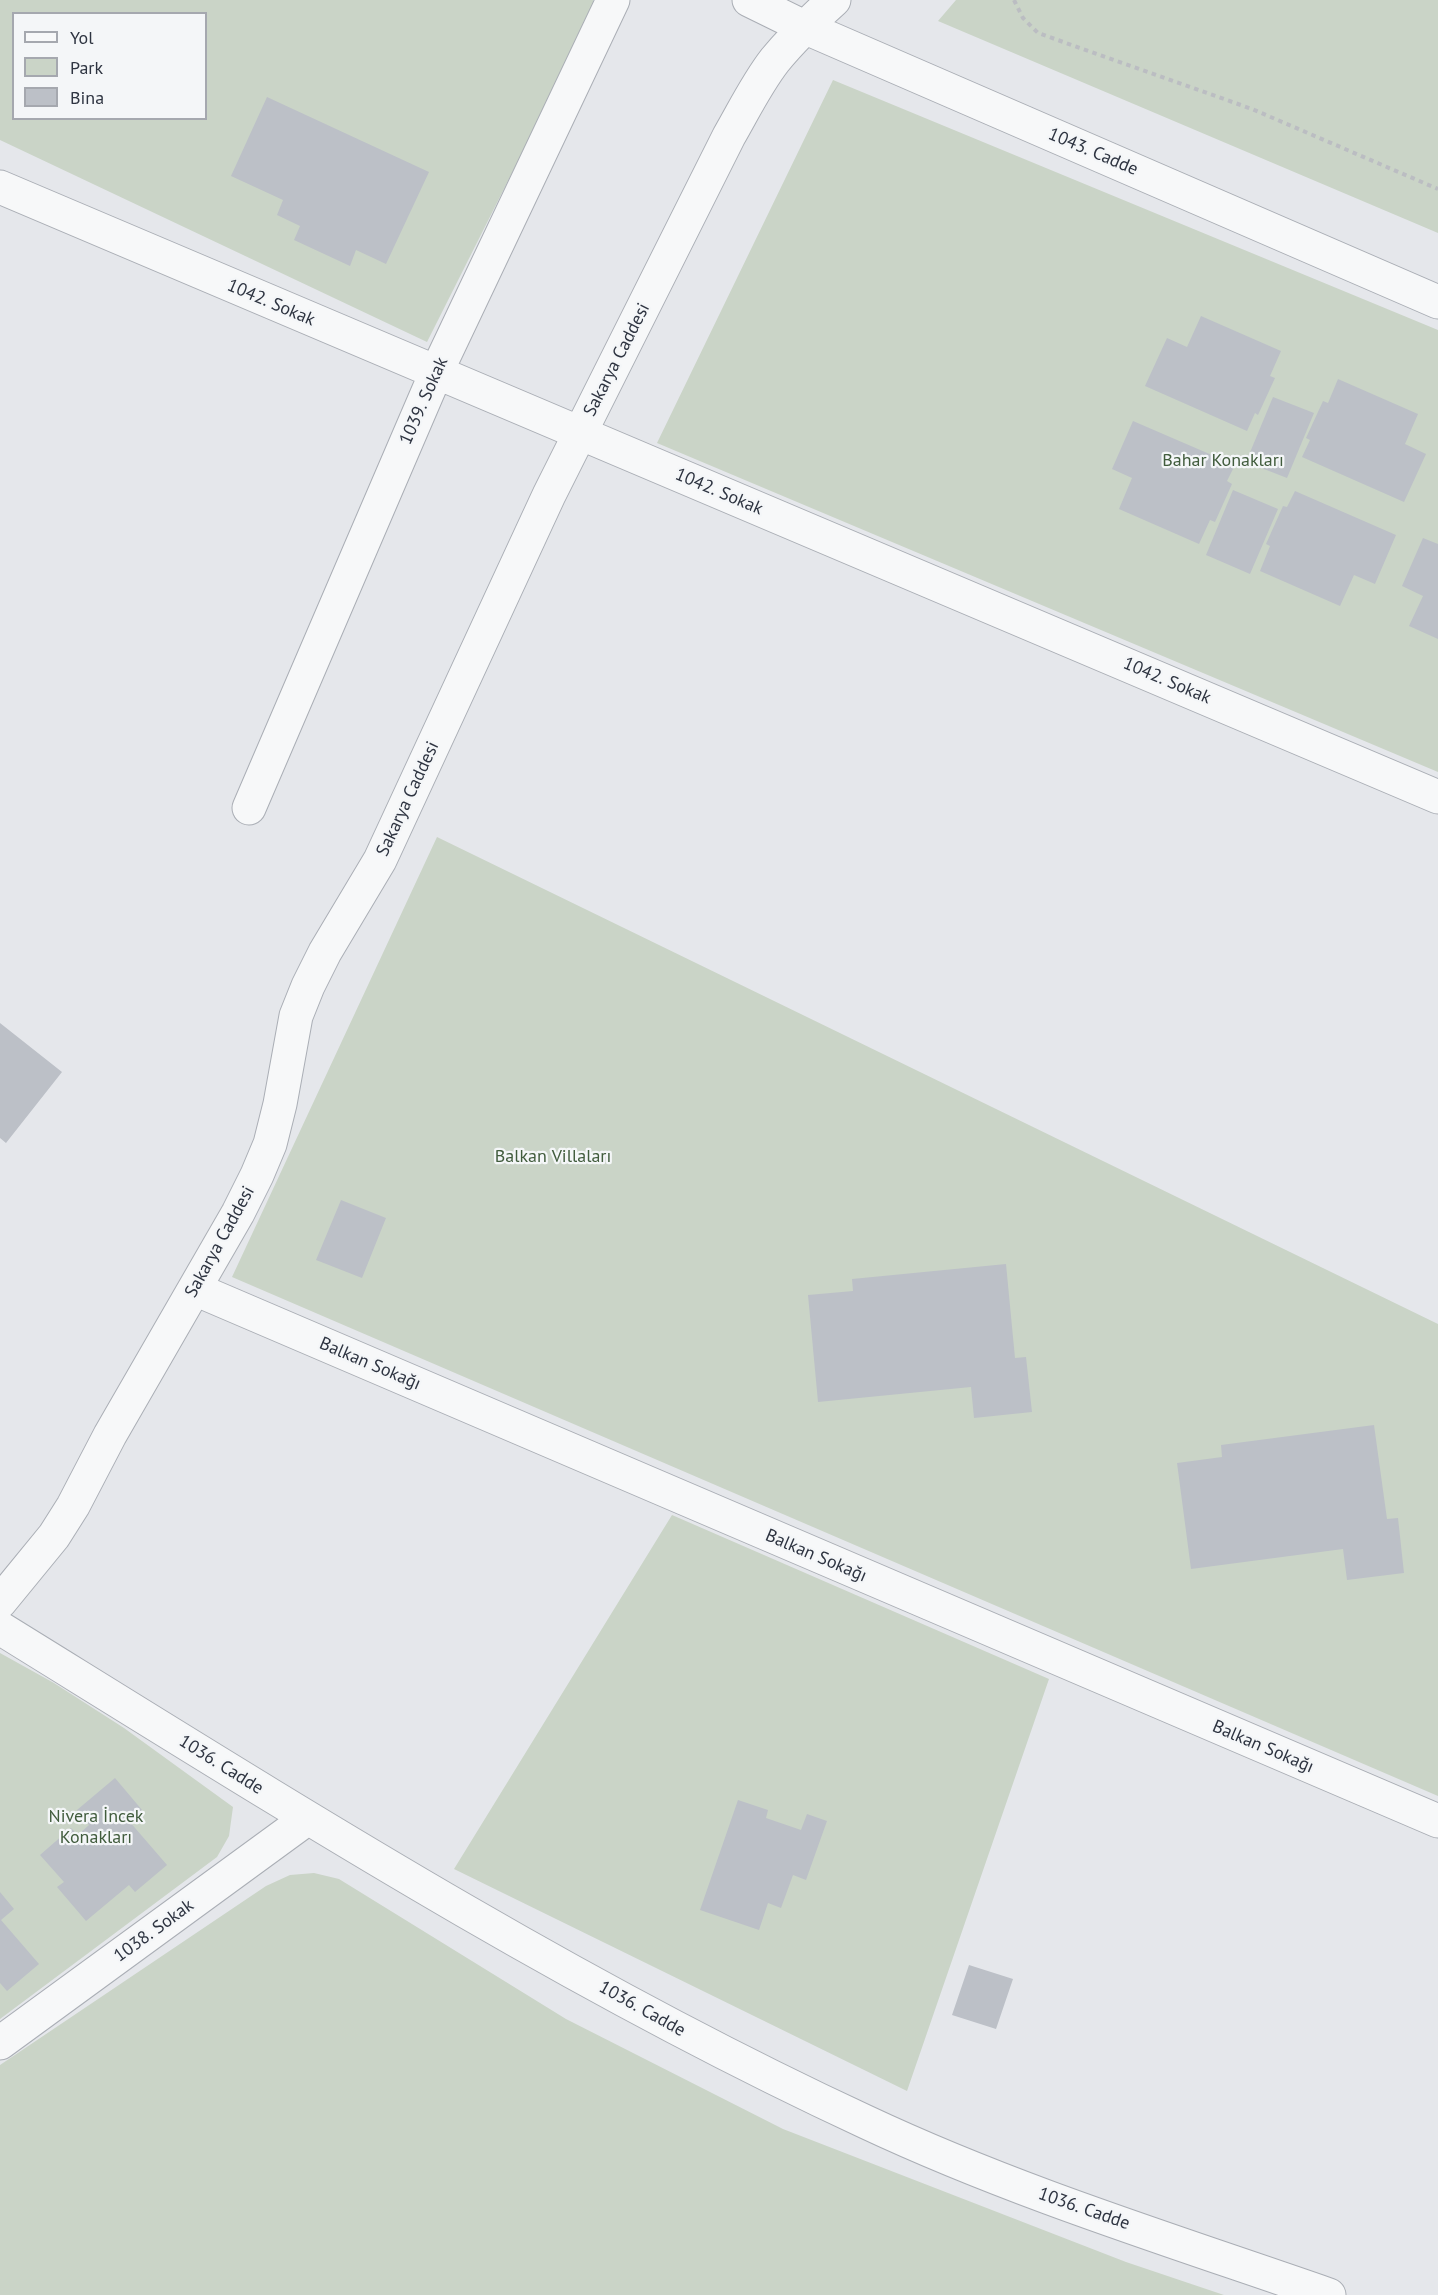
<!DOCTYPE html>
<html>
<head>
<meta charset="utf-8">
<style>
	body { margin:0 }
	#map { position:relative; width:1438px; height:2295px; overflow:hidden; background:#e5e7eb; font-family:"PT Sans",sans-serif }
	canvas { display:block }
	.legend { position:absolute; left:12px; top:12px; width:195px; height:108px; box-sizing:border-box; background:#f4f6f8; border:2px solid #a5a8af; margin:0; padding:8px 10px; list-style:none; font-size:18px; color:#2e3441 }
	.legend li { display:flex; align-items:center; gap:12px; height:30px }
	.legend b { width:30px; border:2px solid #a5a8af }
</style>
</head>
<body>
<div id="map">
<canvas width="1438" height="2295"></canvas>
<ul class="legend">
<li><b style="height:8px;background:#f7f8f9"></b>Yol</li>
<li><b style="height:16px;background:#cad4c7"></b>Park</li>
<li><b style="height:16px;background:#bcc0c7"></b>Bina</li>
</ul>
</div>
<script>
const ctx = document.querySelector('canvas').getContext('2d');
ctx.lineJoin = 'round';
function fillPath(path, color) {
  ctx.fillStyle = color;
  ctx.fill(path, 'evenodd');
}
function trace(path, color, width, dash) {
  ctx.strokeStyle = color;
  ctx.lineWidth = width;
  ctx.lineCap = dash ? 'butt' : 'round';
  ctx.setLineDash(dash || []);
  ctx.stroke(path);
}
function drawText(font, color, halo, rows, align = 'center') {
  ctx.font = font + ' "PT Sans",sans-serif';
  ctx.lineWidth = 4.5;
  ctx.setLineDash([]);
  ctx.textBaseline = 'middle';
  ctx.strokeStyle = halo;
  ctx.fillStyle = color;
  for (const [text, x, y, turn = 0] of rows) {
    ctx.save();
    ctx.translate(x, y);
    ctx.rotate((+turn || 0) * Math.PI / 180);
    ctx.textAlign = isNaN(turn) ? turn : align;
    if (halo) ctx.strokeText(text, 0, 0);
    ctx.fillText(text, 0, 0);
    ctx.restore();
  }
}
const green = new Path2D(`
	M0 0H593L596 6 427 342 0 140ZM14 14H206V118H14Z
	M956 0H1438V233L938 21Z
	M833 80 1438 330V772L657 443Z
	M437 837 1438 1324V1796L232 1277Z
	M672 1515 1049 1679 907 2091 454 1869Z
	M0 1653 54 1683 124 1728 233 1807 229 1836 217 1857 0 2019Z
	M314 1873 339 1879 566 2019 783 2129 1126 2262 1224 2295H0V2065L266 1886 290 1875Z`);
const building = new Path2D(`
	M267 97 429 172 386 264 356 250 350 266 294 240 300 226 277 215 283 200 231 176Z
	M1201 316 1281 351 1270 376 1275 378 1258 415 1255 413 1247 431 1145 386 1167 338 1187 347Z
	M1338 379 1418 414 1405 444 1426 454 1404 502 1302 457 1310 440 1306 438 1323 401 1328 403Z
	M1273 397 1314 413 1287 478 1246 462Z
	M1133 421 1235 465 1227 481 1232 484 1215 522 1210 520 1199 544 1119 509 1132 478 1112 469Z
	M1233 490 1278 509 1250 574 1206 555Z
	M1295 491 1396 535 1375 584 1354 575 1340 606 1260 571 1270 546 1266 544 1283 506 1287 507Z
	M1423 538 1438 544V639L1409 626 1423 596 1402 586Z
	M0 1023 62 1072 6 1143 0 1138Z
	M341 1200 386 1218 362 1278 316 1260Z
	M1006 1264 1015 1358 1026 1357 1032 1412 974 1418 971 1387 818 1402 808 1295 853 1291 852 1279Z
	M1374 1425 1387 1519 1398 1518 1404 1573 1347 1580 1343 1549 1191 1569 1177 1463 1222 1457 1221 1445Z
	M115 1778 142 1810 129 1821 167 1865 135 1892 129 1885 86 1921 57 1887 64 1882 40 1855 71 1828 78 1835 89 1825 77 1810Z
	M738 1800 768 1810 766 1818 801 1830 807 1814 827 1821 806 1880 793 1875 781 1908 768 1903 759 1930 700 1910Z
	M0 1892 14 1909 1 1920 39 1964 7 1991 0 1983Z
	M969 1965 1013 1979 996 2029 952 2015Z`);
const path = new Path2D(`
	M1014 0 1023 18 1038 33 1252 109 1438 189`);
const minor = new Path2D(`
	M749 0 804 27 1438 302
	M0 187 1438 797
	M249 808 436 373 613 0
	M195 1289 1438 1821
	M0 1602 54 1536 73 1506 110 1435 238 1213 257 1175 270 1144 280 1104 296 1016 308 986 325 952 380 860 549 495 729 136C744 110 757 83 775 60 793 38 813 19 834 0
	M0 1628C283 1803 564 1982 866 2122 1015 2192 1174 2241 1329 2295
	M0 2043 308 1818`);
const streetNames = [
	["1043. Cadde",1093,152,23],
	["1042. Sokak",271,303,23],
	["Sakarya Caddesi",617,360,-63],
	["1039. Sokak",424,401,-66],
	["1042. Sokak",719,492,23],
	["1042. Sokak",1167,681,23],
	["Sakarya Caddesi",408,799,-65],
	["Sakarya Caddesi",220,1242,-61],
	["Balkan Sokağı",370,1364,23],
	["Balkan Sokağı",816,1556,23],
	["Balkan Sokağı",1263,1747,23],
	["1036. Cadde",221,1765,32],
	["1038. Sokak",154,1931,-36],
	["1036. Cadde",642,2009,29],
	["1036. Cadde",1084,2209,19]
];
const parkNames = [
	["Bahar Konakları",1223,461],
	["Balkan Villaları",553,1157],
	["Nivera İncek",96,1817],
	["Konakları",96,1838]
];
fillPath(green, '#cad4c7');
fillPath(building, '#bcc0c7');
trace(minor, '#aaaeb5', 35);
trace(path, '#bbbdc2', 4, [4.5, 4.5]);
trace(minor, '#f7f8f9', 33);
drawText('18px', '#2e3441', '#f4f6f8', streetNames);
drawText('18px', '#415c3d', '#f4f6f8', parkNames);
</script>
</body>
</html>
